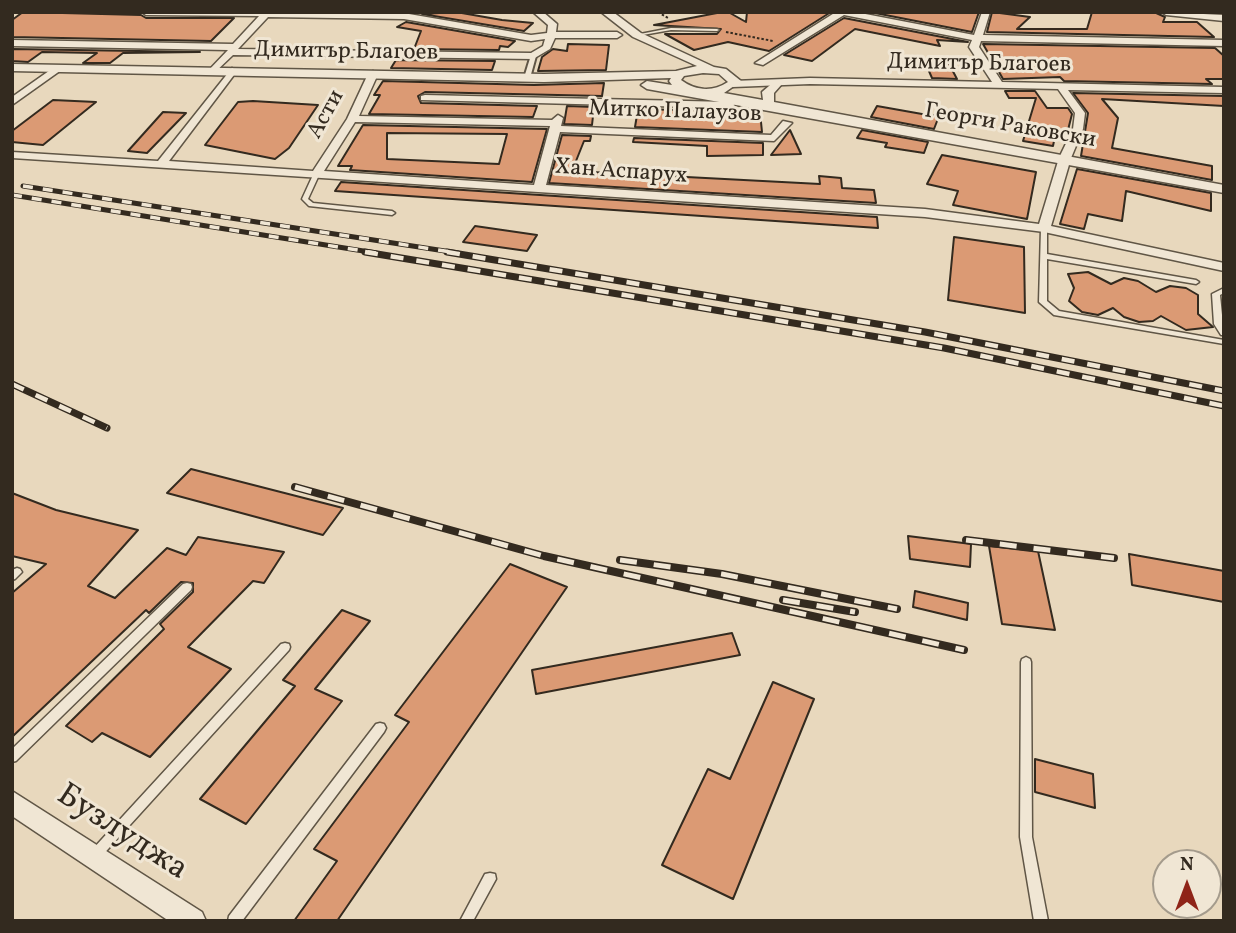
<!DOCTYPE html>
<html>
<head>
<meta charset="utf-8">
<style>
	body { margin:0 }
	#map { position:relative; width:1236px; height:933px; overflow:hidden; background:#e8d8bd; font-family:Vollkorn,serif }
	canvas { display:block }
	.frame { position:absolute; inset:0; border:14px solid #332a1f; pointer-events:none }
	.north { position:absolute; left:1152px; top:849px; width:70px; height:70px; box-sizing:border-box; background:#f0e6d4; border:2px solid #a49b8c; border-radius:50%; rotate:0deg; font-size:19px; font-weight:700; line-height:28px; text-align:center; color:#332a1f }
	.north::after { content:''; display:block; margin:auto; width:24px; height:32px; background:#8f2418; clip-path:polygon(50% 0,100% 100%,50% 72%,0 100%) }
</style>
</head>
<body>
<div id="map">
<canvas width="1236" height="933"></canvas>
<div class="frame"></div>
<div class="north">N</div>
</div>
<script>
const ctx = document.querySelector('canvas').getContext('2d');
ctx.lineJoin = 'round';
function fillPath(path, color) {
  ctx.fillStyle = color;
  ctx.fill(path, 'evenodd');
}
function trace(path, color, width, dash) {
  ctx.strokeStyle = color;
  ctx.lineWidth = width;
  ctx.lineCap = dash ? 'butt' : 'round';
  ctx.setLineDash(dash || []);
  ctx.stroke(path);
}
function drawText(font, color, halo, rows, align = 'center') {
  ctx.font = font + ' Vollkorn,serif';
  ctx.lineWidth = 6;
  ctx.setLineDash([]);
  ctx.textBaseline = 'middle';
  ctx.strokeStyle = halo;
  ctx.fillStyle = color;
  for (const [text, x, y, turn = 0] of rows) {
    ctx.save();
    ctx.translate(x, y);
    ctx.rotate((+turn || 0) * Math.PI / 180);
    ctx.textAlign = isNaN(turn) ? turn : align;
    if (halo) ctx.strokeText(text, 0, 0);
    ctx.fillText(text, 0, 0);
    ctx.restore();
  }
}
const building = new Path2D(`
	M23 12 141 15 146 18H234L211 41 12 37V20Z
	M456 12 502 20 533 23 524 31 422 14Z
	M747 12H831L769 51 728 42 694 50 665 34H717L721 29 654 25 717 13H730L746 22Z
	M870 12H979L972 32Z
	M992 12 1030 17 1017 29H1087L1092 12H1154L1165 17 1163 22H1197L1214 37 987 32Z
	M844 18 968 42 937 40 940 46 855 29 812 61 784 55Z
	M406 22 515 41 508 47 500 46 499 50 414 49 421 31 397 27Z
	M568 44 609 45 606 70 538 71 542 57 553 49 567 51Z
	M983 44 1215 48 1224 56V79H1206L1212 84 1064 81 1060 77 1003 79Z
	M12 49 200 52 123 53 110 63H83L97 53 42 52 28 62 12 61Z
	M396 60 495 61 492 70 391 68Z
	M925 62H948L957 79 932 78Z
	M383 81 534 85 604 83 602 96 425 92 418 96 421 103 537 106 533 117 369 114 380 95H374Z
	M1005 91H1035L1047 108H1068L1072 114 1066 138 1055 136 1053 146 1023 141 1036 98H1009Z
	M1073 93 1224 96V106L1102 99 1118 118 1112 148 1212 166V180L1081 156 1088 113Z
	M53 100 96 102 43 145 12 142V131Z
	M253 101 318 105 289 148 275 159 205 145 238 102Z
	M567 106 594 107 592 125 564 124Z
	M877 106 922 114 939 116 934 129 871 117Z
	M638 109 760 112 762 132 635 127Z
	M163 112 186 113 147 153 128 151Z
	M363 125 547 129 532 182 350 170 352 166H338ZM387 133 507 134 499 164 387 159Z
	M790 130 801 154 771 155Z
	M862 130 928 142 924 153 885 147 887 143 857 138Z
	M562 135 591 136 590 141H584L572 171 820 184 819 176 841 178 842 188 874 190 876 203 549 183Z
	M634 138 763 143V155L707 156V146L633 142Z
	M942 155 1036 172 1027 219 953 205 958 191 927 184Z
	M1077 169 1211 193V211L1126 191 1122 221 1088 214 1084 229 1060 224Z
	M341 182 877 217 878 228 335 191Z
	M475 226 537 235 527 251 463 242Z
	M954 237 1024 247 1025 313 948 300Z
	M1088 272 1111 284 1124 278 1138 281 1156 292 1170 286 1186 288 1198 295V314L1213 327 1186 330 1161 316 1153 321 1139 322 1124 317 1113 308 1098 315 1082 312 1069 301 1074 288 1068 274Z
	M191 469 343 508 323 535 167 493Z
	M12 493 56 510 138 530 88 586 115 598 167 548 186 555 198 537 284 552 264 583 253 581 188 647 231 669 150 757 102 733 92 742 66 726 164 629 160 624 193 592V583L181 582 149 613 146 610 12 737V593L46 564 12 556Z
	M908 536 971 544 970 567 910 559Z
	M989 546 1038 551 1055 630 1002 624Z
	M1129 554 1224 571V602L1132 585Z
	M510 564 567 587 337 921H294L337 861 314 849 409 722 395 715Z
	M915 591 968 603 967 620 913 607Z
	M342 610 370 621 315 689 342 701 246 824 200 799 295 686 283 680Z
	M732 633 740 655 536 694 532 670Z
	M773 682 814 699 733 899 662 865 708 769 730 779Z
	M1035 759 1093 774 1095 808 1035 792Z`);
const path = new Path2D(`
	M658 12 668 18
	M726 32 773 41`);
const service = new Path2D(`
	M671 28 717 29 719 30 717 31 671 30 637 36 635 35Z
	M316 173 319 175 308 199 313 203 392 211 395 213 392 215 309 206 302 199 313 175Z
	M1044 226 1047 228V254L1196 280 1199 282 1196 284 1047 259V301L1059 311 1224 340V344L1054 315 1039 302 1041 228Z
	M1224 288V293L1220 295 1224 335H1221L1214 324 1212 294Z
	M17 568 20 569 22 572 15 579 12 580V570Z
	M187 583 191 584 192 587 191 590 16 761 12 762V749L183 584Z
	M285 643 289 644 290 647 289 650 99 859 95 861 91 859 89 855 91 851 281 644Z
	M1026 657 1030 659 1031 662 1032 837 1048 921H1034L1020 837 1021 662 1022 659Z
	M380 723 384 724 386 728 384 732 242 921H228L229 916 376 724Z
	M490 873 495 874 496 879 473 921H460L485 874Z`);
const pedestrian = new Path2D(`
	M531 55 536 56 530 78 527 80 524 78Z`);
const minor = new Path2D(`
	M142 12H410L409 14 531 35 547 33 548 25 533 12H543L557 24 556 32H617L622 35 617 38H555L550 49 533 59 233 55 213 74 208 71 228 50 12 46V40L233 44 259 16 146 15ZM268 17 404 19 531 41 545 39 543 46 531 53 238 49Z
	M836 12H855L974 35 982 12H990L983 35 1224 40V46L981 41 979 47 1002 82 1224 87V93L1068 90 1085 113 1083 129 1071 158 1051 226 1224 263V271L1044 232 925 217 12 158V152L158 161 232 68 237 71 169 161 313 171 347 119 368 74 373 71 378 74 359 116 552 120 558 115 563 118 561 126 771 135 783 121 792 123 774 141 560 132 546 185 925 209 1039 224 1059 158 1073 129 1075 113 1058 89 810 84 733 87 728 84 733 81 810 78 992 82 969 47 972 40 844 15 763 65 755 63ZM355 122 550 126 534 185 324 171Z
	M1162 12 1224 15V21L1166 15Z
	M56 66 64 68 12 105V97Z
	M425 95 730 102 735 105 730 108 421 100V96Z
	M12 791 202 912 206 921H169L12 816Z`);
const tertiary = new Path2D(`
	M601 12H613L641 33 714 67 726 69 741 81 724 93 763 100 762 92 776 80 782 84 774 93V102L1224 185V193L647 89 641 85 647 81 672 85 669 81 671 78 544 82 12 71V64L544 74 676 71 697 66 633 37ZM703 73 719 74 728 82C713 92 696 91 681 80L684 76Z`);
const railFar2 = new Path2D(`
	M23 186 458 253
	M12 195 376 253`);
const railFar1 = new Path2D(`
	M365 252 944 348 1224 406
	M447 252 925 332 1224 391
	M12 384 107 428`);
const rail = new Path2D(`
	M295 487 544 556 964 650
	M966 540 1114 558
	M620 560 722 574 897 609
	M783 600 855 612`);
const farStreetnames = [
	["Димитър Благоев",346,53,1],
	["Димитър Благоев",979,65,1],
	["Митко Палаузов",675,113,2],
	["Асти",327,115,-61],
	["Георги Раковски",1010,127,10],
	["Хан Аспарух",621,173,4]
];
const nearStreetnames = [
	["Бузлуджа",121,834,33]
];
fillPath(building, '#db9a74');
trace(building, '#332a1f', 2);
trace(service, '#605646', 3);
trace(pedestrian, '#605646', 4);
trace(minor, '#605646', 3);
trace(tertiary, '#605646', 3);
trace(path, '#332a1f', 2, [2.5, 2]);
fillPath(service, '#f0e6d4');
fillPath(pedestrian, '#f0e6d4');
fillPath(minor, '#f0e6d4');
fillPath(tertiary, '#f0e6d4');
trace(railFar2, '#332a1f', 5);
trace(railFar1, '#332a1f', 7);
trace(rail, '#332a1f', 8);
trace(railFar2, '#f0e6d4', 3.5, [10]);
trace(railFar1, '#f0e6d4', 4.5, [13]);
trace(rail, '#f0e6d4', 5, [17]);
drawText('23px', '#332a1f', '#f0e6d4', farStreetnames);
drawText('33px', '#332a1f', '#f0e6d4', nearStreetnames);
</script>
</body>
</html>
